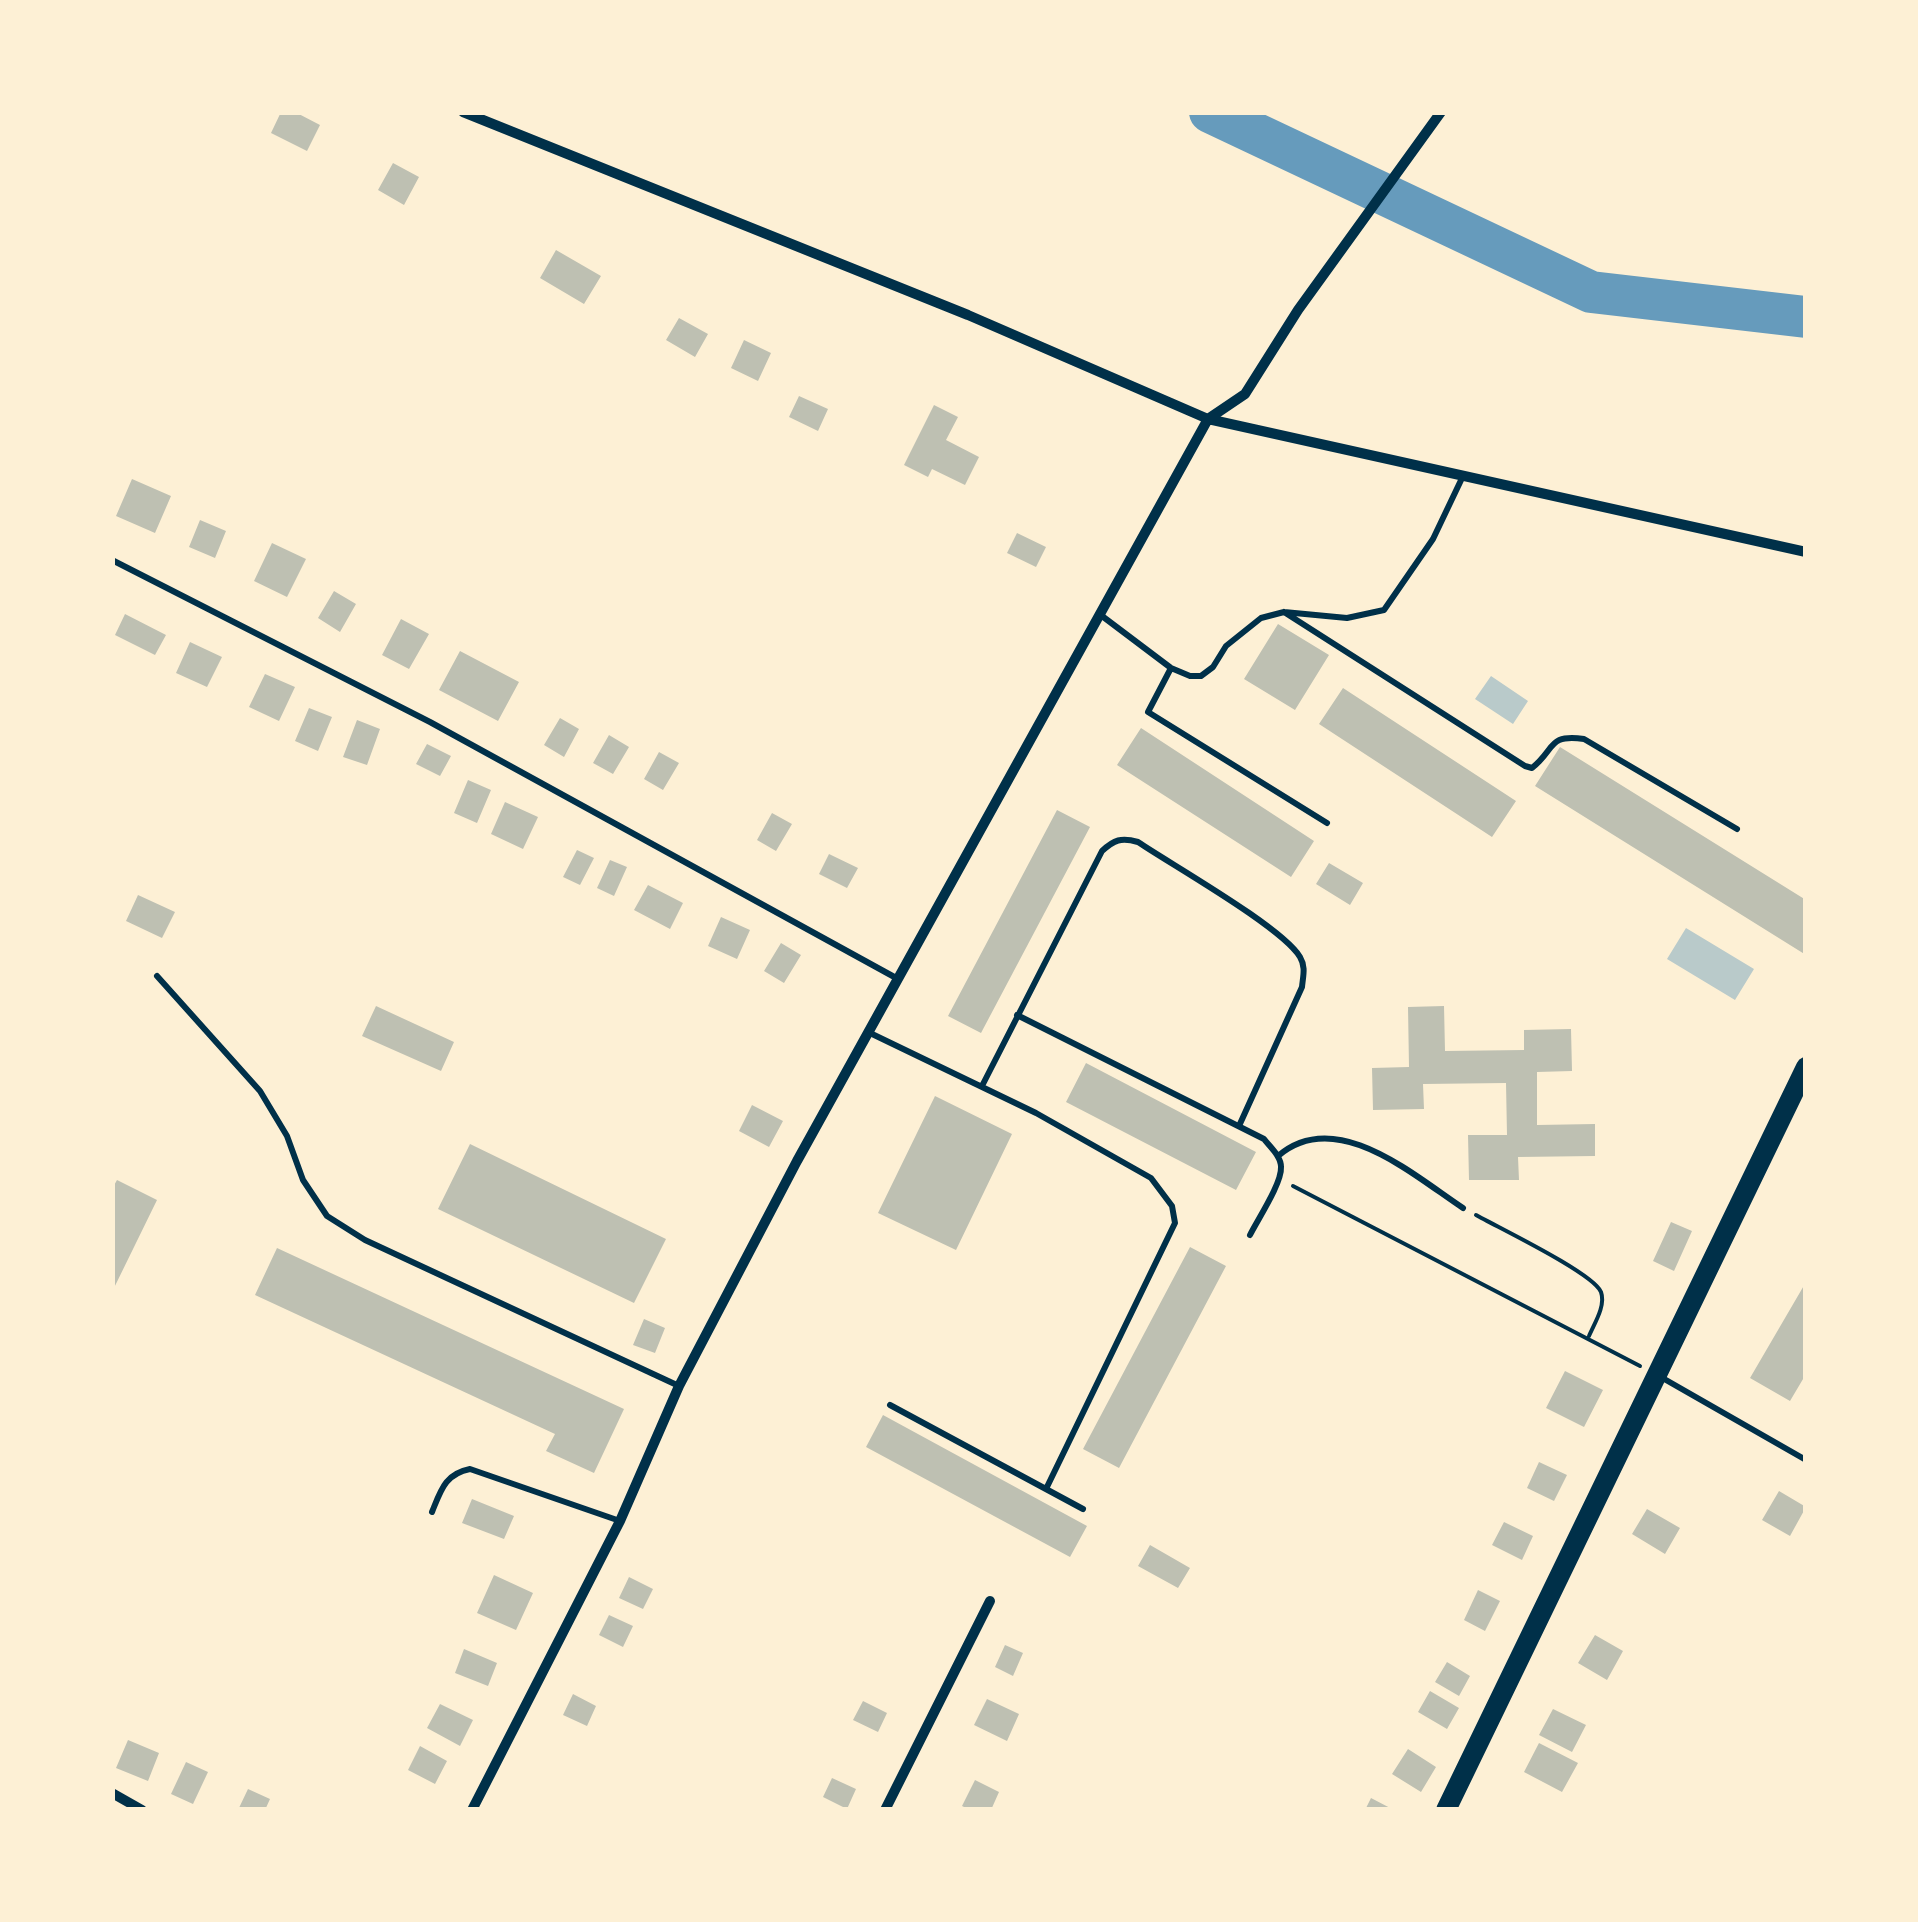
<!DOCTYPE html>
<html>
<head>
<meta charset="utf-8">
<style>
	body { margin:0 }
	#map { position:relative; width:1918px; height:1922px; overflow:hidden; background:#fdf0d5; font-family:Arial,sans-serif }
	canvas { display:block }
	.frame { position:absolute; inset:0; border:115px solid #fdf0d5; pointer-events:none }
</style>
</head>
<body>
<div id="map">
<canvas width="1918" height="1922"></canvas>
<div class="frame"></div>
</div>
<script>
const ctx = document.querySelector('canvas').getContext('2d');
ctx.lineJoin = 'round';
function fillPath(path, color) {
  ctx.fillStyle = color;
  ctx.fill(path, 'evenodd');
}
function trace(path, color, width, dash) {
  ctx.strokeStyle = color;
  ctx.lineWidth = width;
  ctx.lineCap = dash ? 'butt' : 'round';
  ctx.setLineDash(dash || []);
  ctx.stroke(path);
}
const green = new Path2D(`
	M1491 676 1528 701 1513 724 1475 699Z
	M1686 928 1754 969 1735 1000 1667 959Z`);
const river = new Path2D(`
	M1210 112 1591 292 1806 317`);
const building = new Path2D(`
	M281 112H295L320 125 307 151 271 133Z
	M393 163 419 177 404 205 378 190Z
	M556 250 601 276 584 304 540 278Z
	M679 318 708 334 695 357 666 340Z
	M744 340 771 353 758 381 731 368Z
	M799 396 828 409 818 431 789 417Z
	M934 405 958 417 946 440 979 457 965 485 932 469 928 477 904 465Z
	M132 479 171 496 155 533 116 516Z
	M200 520 226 531 215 558 189 547Z
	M1017 533 1046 547 1036 567 1007 553Z
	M272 543 306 559 287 597 254 581Z
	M334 591 356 604 340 632 318 618Z
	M125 614 166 635 155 655 115 635Z
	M401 619 429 634 409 669 382 655Z
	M1278 624 1329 655 1295 710 1244 679Z
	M190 642 222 657 207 687 176 673Z
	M460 651 519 682 498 721 439 690Z
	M265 674 295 687 279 721 249 707Z
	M1343 688 1516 801 1492 837 1319 724Z
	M309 708 332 717 318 751 295 741Z
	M560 718 579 729 564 757 544 745Z
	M357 720 380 729 367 765 343 757Z
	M1141 728 1314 841 1291 877 1117 765Z
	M609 735 629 747 613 774 593 763Z
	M427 744 451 756 440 776 416 764Z
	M1560 747 1806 900V955L1535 786Z
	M659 752 679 763 663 790 644 779Z
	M468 780 491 790 477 823 454 813Z
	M505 802 538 817 523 849 491 834Z
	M1057 810 1090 827 981 1033 948 1016Z
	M772 813 792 824 776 851 757 840Z
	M577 850 594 858 580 885 563 877Z
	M829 854 858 868 847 888 819 874Z
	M610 860 627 867 614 896 597 888Z
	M1329 863 1363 883 1350 905 1316 884Z
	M648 885 683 903 670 929 634 910Z
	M138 895 175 912 162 938 126 921Z
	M721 917 750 930 737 959 708 946Z
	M781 943 801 955 784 983 764 971Z
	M376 1006 454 1042 441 1071 362 1036Z
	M1444 1006 1445 1051 1524 1050V1030L1571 1029 1572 1071 1537 1072V1125L1595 1124V1156L1518 1157 1519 1180H1469L1468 1135H1507L1506 1083 1423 1084 1424 1109 1373 1110 1372 1068 1409 1067 1408 1007Z
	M1086 1063 1256 1152 1236 1190 1066 1102Z
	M935 1096 1012 1134 956 1250 878 1213Z
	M752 1105 783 1121 769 1147 739 1131Z
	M470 1144 666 1239 634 1303 438 1209Z
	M117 1180 157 1200 112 1292V1189Z
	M1671 1222 1692 1231 1674 1271 1653 1261Z
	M1190 1247 1226 1266 1119 1468 1083 1449Z
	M277 1248 624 1409 594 1473 546 1451 555 1434 255 1295Z
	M1806 1282V1374L1790 1401 1750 1378Z
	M644 1319 665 1328 655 1353 633 1345Z
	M1565 1371 1603 1390 1584 1427 1546 1408Z
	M883 1415 1087 1526 1070 1557 866 1447Z
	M1539 1462 1567 1475 1554 1501 1527 1488Z
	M1779 1491 1806 1507 1790 1536 1762 1520Z
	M472 1499 514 1516 504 1539 462 1523Z
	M1647 1509 1680 1528 1665 1554 1632 1534Z
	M1504 1522 1533 1536 1522 1560 1492 1545Z
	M1150 1545 1190 1568 1178 1588 1138 1566Z
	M494 1575 533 1593 516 1630 477 1613Z
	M629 1577 653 1589 643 1609 619 1598Z
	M1478 1590 1500 1601 1485 1631 1464 1620Z
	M609 1615 633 1626 623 1647 599 1635Z
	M1595 1635 1623 1651 1607 1680 1578 1663Z
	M1005 1645 1023 1653 1013 1676 995 1667Z
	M464 1649 497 1663 488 1686 455 1673Z
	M1447 1662 1470 1676 1459 1696 1435 1682Z
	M1430 1691 1459 1708 1447 1729 1418 1712Z
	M573 1694 596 1706 587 1726 563 1715Z
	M987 1699 1019 1714 1007 1741 974 1725Z
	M863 1701 887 1713 878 1732 853 1720Z
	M440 1704 473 1720 460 1746 427 1728Z
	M1553 1709 1586 1725 1572 1752 1539 1735Z
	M128 1740 159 1753 148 1781 116 1768Z
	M1539 1743 1578 1763 1562 1792 1524 1772Z
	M420 1746 447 1761 435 1784 408 1770Z
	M1408 1749 1436 1767 1421 1792 1392 1774Z
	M186 1762 208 1772 193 1804 171 1794Z
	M832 1778 856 1789 847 1809 823 1797Z
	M975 1780 999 1792 991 1810H970L962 1806Z
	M248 1789 270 1799 265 1810H238Z
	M1371 1798 1394 1810H1365Z`);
const path = new Path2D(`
	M1293 1186 1640 1366
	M1476 1215C1499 1228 1593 1273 1601 1292 1606 1306 1594 1324 1589 1336`);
const service = new Path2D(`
	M112 560 430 722 898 979
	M1284 612 1525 766 1532 768C1556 749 1547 734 1584 739L1737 829
	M1102 616 1171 668 1190 676H1201L1213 667 1226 646 1261 618 1284 612 1347 618 1384 610 1433 539 1463 476
	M1171 668 1148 712 1327 823
	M157 976 260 1091 287 1136 303 1180 327 1216 365 1240 679 1386
	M1017 1015 1264 1139C1270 1147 1281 1156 1281 1167 1282 1183 1258 1219 1250 1235
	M870 1033 1036 1113 1151 1178 1172 1206 1175 1223 1046 1489
	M982 1086 1102 851C1114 840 1121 837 1138 842 1172 865 1282 927 1300 957 1306 967 1303 976 1302 987L1239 1126
	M1278 1156C1336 1106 1413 1175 1463 1208
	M1659 1376 1806 1460
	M890 1405 1083 1509
	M432 1512C441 1490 445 1474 470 1469L620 1521`);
const minor = new Path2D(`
	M463 112 968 315 1208 419 1806 552
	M112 1793 142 1810
	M472 1810 620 1521 679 1386 797 1161 1208 419 1245 394 1298 310 1441 112
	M885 1810 990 1601`);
const primary = new Path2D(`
	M1446 1810 1806 1067`);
fillPath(green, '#b9caca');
trace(river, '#669bbc', 42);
fillPath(building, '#bec0b2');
trace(path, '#003049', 4);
trace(service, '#003049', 6);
trace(minor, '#003049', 10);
trace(primary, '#003049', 20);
</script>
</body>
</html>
